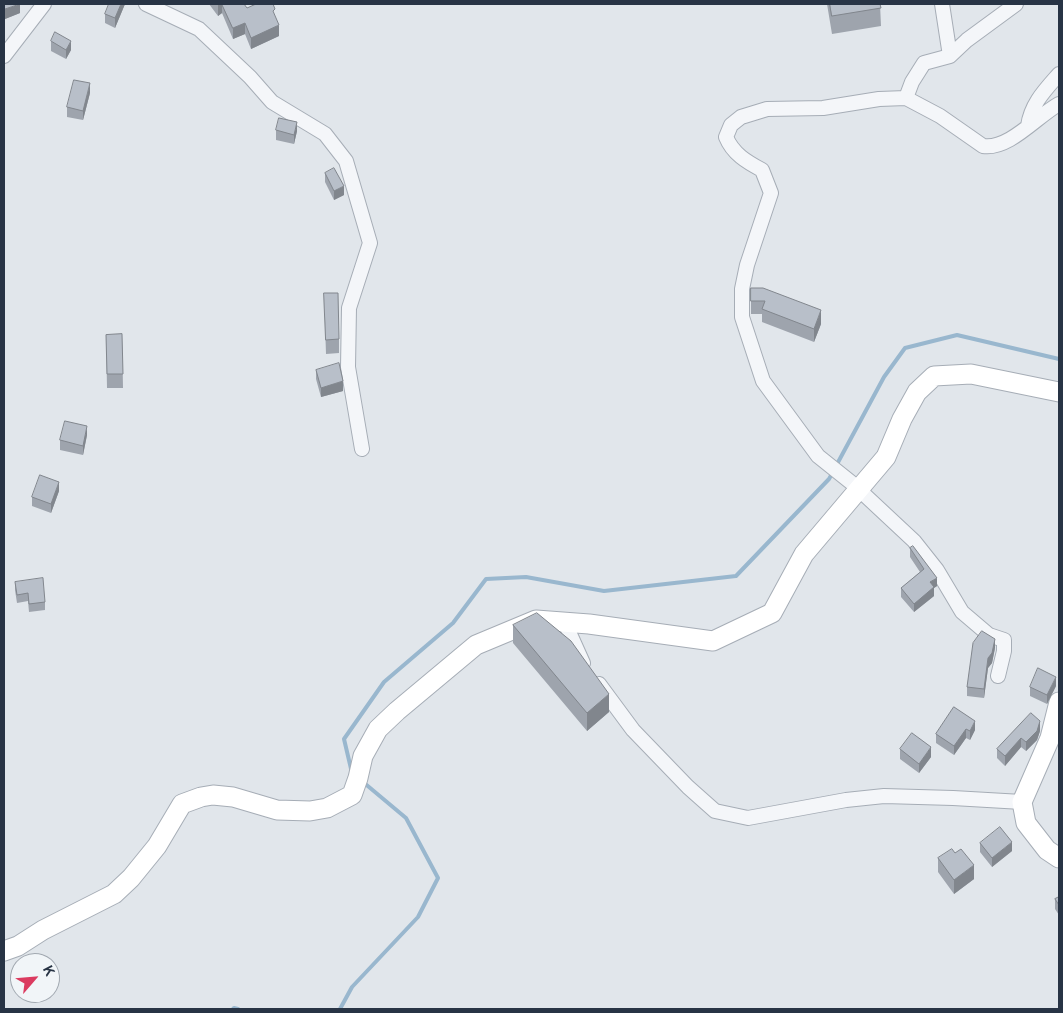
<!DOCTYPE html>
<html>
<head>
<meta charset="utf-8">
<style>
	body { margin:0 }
	#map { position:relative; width:1063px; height:1013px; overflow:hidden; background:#e1e6eb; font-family:Overpass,sans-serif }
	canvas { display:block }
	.frame { position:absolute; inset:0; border:5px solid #283445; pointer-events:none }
	.north { position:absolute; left:10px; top:953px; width:50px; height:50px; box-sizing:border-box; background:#f1f5f8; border:1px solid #a1a8b0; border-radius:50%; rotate:63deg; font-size:14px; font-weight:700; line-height:20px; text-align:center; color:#283445 }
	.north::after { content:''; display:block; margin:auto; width:18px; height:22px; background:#db3b60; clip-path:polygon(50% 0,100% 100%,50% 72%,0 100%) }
</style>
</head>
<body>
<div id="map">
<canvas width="1063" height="1013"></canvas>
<div class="frame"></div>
<div class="north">K</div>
</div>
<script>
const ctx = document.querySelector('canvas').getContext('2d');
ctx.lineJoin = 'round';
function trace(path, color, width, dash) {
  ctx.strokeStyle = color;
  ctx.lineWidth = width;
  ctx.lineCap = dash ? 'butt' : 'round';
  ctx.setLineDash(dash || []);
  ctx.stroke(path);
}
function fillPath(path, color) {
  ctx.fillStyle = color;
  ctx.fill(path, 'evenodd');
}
const stream = new Path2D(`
	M836 466 884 377 905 348 957 335 1059 359
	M352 773 344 739 384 682 453 623 486 579 526 577 604 591 736 576 829 479 833 472
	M233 1009 234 1008 238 1009
	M340 1009 352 987 418 917 438 878 406 818 363 782`);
const street = new Path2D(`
	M146 4 199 29 250 77 272 102 325 134 346 161 370 243 349 308 348 367 362 449
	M942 4 950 56
	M4 56 44 4
	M906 98 912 82 924 63 950 56 967 40 1016 4
	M1028 126C1031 104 1045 90 1059 74
	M565 623 583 663
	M998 676 1004 651V640L989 635 962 612 937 570 914 541 853 484 818 456 763 381 742 317V289L747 265 771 193 762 170C747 162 733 154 726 137L731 125 741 117 767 109 823 108 879 99 906 98 940 116 983 146C1009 150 1037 116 1059 104
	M599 684 633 730 688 787 715 811 748 818 846 800 884 796 953 798 1022 802`);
const secondary = new Path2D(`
	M1059 702 1050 738 1022 802 1026 823 1047 850 1059 858
	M4 951 18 946 43 930 114 894 131 878 157 846 182 804 201 797 213 795 233 797 277 810 310 811 327 808 352 795 358 778 363 756 378 729 397 711 476 645 536 620 589 624 713 641 772 613 804 554 886 457 902 419 917 392 934 376 971 374 1059 392`);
const wall = new Path2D(`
	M4 4 20 13 5 19 4 14Z
	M125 4 115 28 105 23V14Z
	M209 4H244L247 8 275 17 279 36 251 49 245 34 233 39 222 13 218 16Z
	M827 4H880L881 26 832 34Z
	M51 41 71 50 66 59 51 51Z
	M90 93 83 120 67 117V107Z
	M276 130 297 131 294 144 276 140Z
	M325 173 344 195 334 200 325 182Z
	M751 288 821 324 814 342 762 322V314H751Z
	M324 293 339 339V353L326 354Z
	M122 334 123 388H107L106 335Z
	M316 370 343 391 321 397 316 379Z
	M87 435 83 455 60 450V440Z
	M59 491 51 513 32 506V497Z
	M910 548 937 586 934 588V596L914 612 901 597V588L920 572 910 557Z
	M15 582 45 602V610L29 612 28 601 17 603 15 590Z
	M513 625 609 712 587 731 513 643Z
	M995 648 992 663 988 668 984 698 967 696V687Z
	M1056 686 1047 704 1030 696V687Z
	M954 707 975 730 970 740 966 738 954 755 936 743V734Z
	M1031 713 1040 731 1037 740 1026 751 1021 747 1005 766 997 758V749Z
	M900 749 931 757 919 773 900 759Z
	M980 843 1012 851 992 867 980 852Z
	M938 858 974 879 954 894 938 872Z
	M1059 897V915L1055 909V899Z`);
const shadedWall = new Path2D(`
	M20 4V13L5 19V9Z
	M121 4H125L115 28V18Z
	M220 4H222V13L218 16V5Z
	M245 23V34L233 39V28Z
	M279 25V36L251 49V38Z
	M71 41V50L66 59V50Z
	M90 83V93L83 120V111Z
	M297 122V131L294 144V135Z
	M344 186V195L334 200V191Z
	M821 310V324L814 342V329Z
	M343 381V391L321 397V388Z
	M87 426V435L83 455V446Z
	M59 482V491L51 513V504Z
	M937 578V586L934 588V596L914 612V604L930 582Z
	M995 639V648L992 663 988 668 984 698V689L988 658Z
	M1056 677V686L1047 704V695Z
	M609 694V712L587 731V713Z
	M975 721V730L970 740V731Z
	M1040 721V731L1037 740 1026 751V742Z
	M966 729V738L954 755V746Z
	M1021 738V747L1005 766V756Z
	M931 747V757L919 773V764Z
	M1012 842V851L992 867V858Z
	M974 865V879L954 894V880Z`);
const building = new Path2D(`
	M4 4H20L5 9Z
	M109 4H121L115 18 105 14Z
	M222 4H244L247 8 256 4H273L275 9 273 11 279 25 251 38 245 23 233 28Z
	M830 4H880L881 8 832 16Z
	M55 32 71 41 66 50 51 41Z
	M74 80 90 83 83 111 67 107Z
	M279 118 297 122 294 135 276 130Z
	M334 168 344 186 334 191 325 173Z
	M751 288H763L821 310 814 329 762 309 765 301H751Z
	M324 293H338L339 339 326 340Z
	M122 334 123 374H107L106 335Z
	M339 363 343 381 321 388 316 370Z
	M65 421 87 426 83 446 60 440Z
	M40 475 59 482 51 504 32 497Z
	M913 546 937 578 930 582 934 587 914 604 901 588 924 569 910 548Z
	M43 578 45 602 29 604 28 593 17 595 15 582Z
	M537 613 571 641 609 694 587 713 513 625Z
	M982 631 995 639 992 653 988 658 984 689 967 687 973 643Z
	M1038 668 1056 677 1047 695 1030 687Z
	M954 707 975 721 970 731 966 729 954 746 936 734Z
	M1031 713 1040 721 1037 731 1026 742 1021 738 1005 756 997 749Z
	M912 733 931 747 919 764 900 749Z
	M1000 827 1012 842 992 858 980 843Z
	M952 849 955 853 961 849 974 865 954 880 938 858Z
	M1059 897V905L1055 899Z`);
trace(stream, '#99b7ce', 4);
trace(street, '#a6adb6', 16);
trace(secondary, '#a6adb6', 21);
trace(street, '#f4f6f9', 14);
trace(secondary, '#fff', 19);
fillPath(wall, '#9ea4ad');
fillPath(shadedWall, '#81868d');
fillPath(building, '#b8bfc9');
trace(building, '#81868d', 1);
</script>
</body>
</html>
